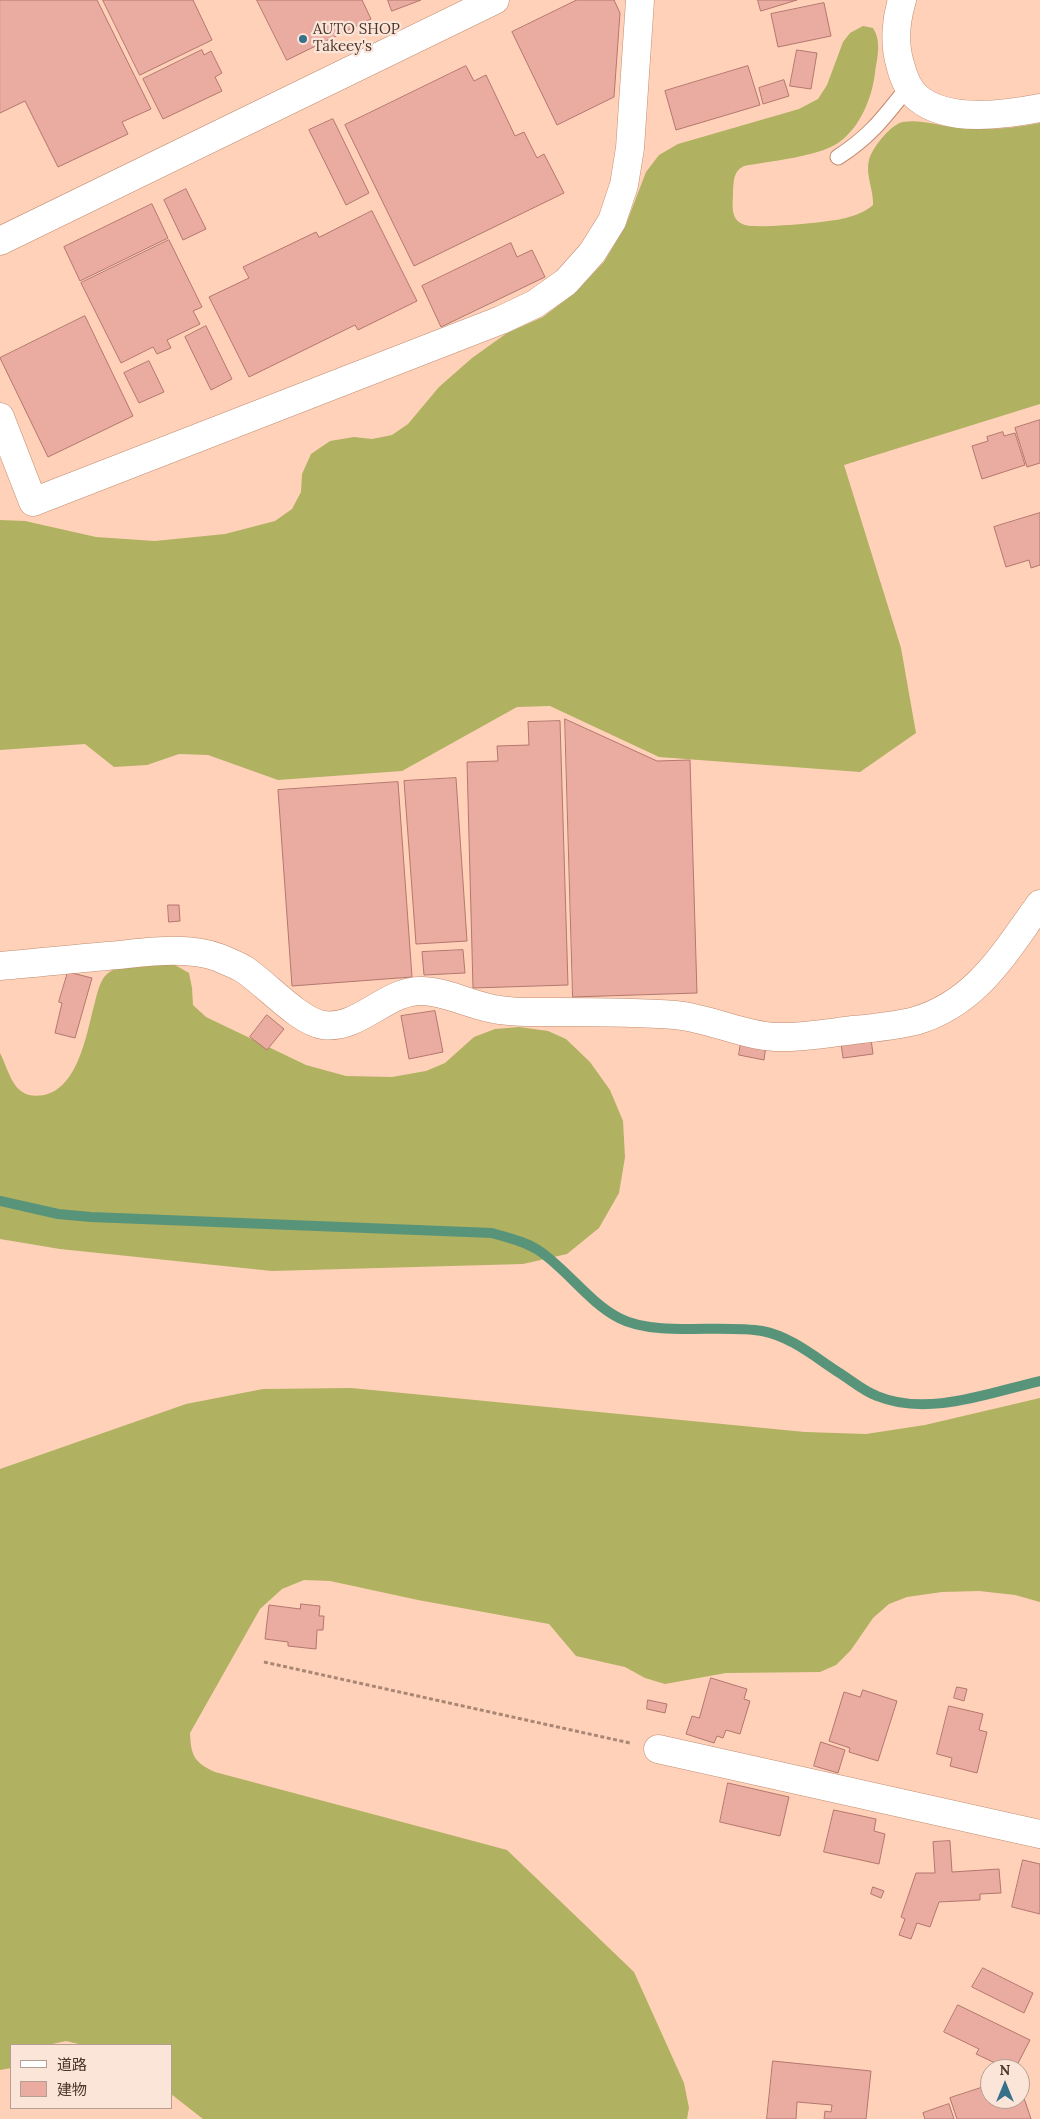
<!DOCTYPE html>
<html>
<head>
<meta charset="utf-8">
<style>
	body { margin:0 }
	#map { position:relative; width:1040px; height:2119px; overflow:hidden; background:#ffd1b9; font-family:Lora,"Noto Sans JP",serif }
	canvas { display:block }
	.legend { position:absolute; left:10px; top:2044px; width:162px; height:65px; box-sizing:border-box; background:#fbe4d8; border:1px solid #b59f92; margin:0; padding:6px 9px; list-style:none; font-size:15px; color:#4d372a }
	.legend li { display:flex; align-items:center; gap:10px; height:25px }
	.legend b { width:25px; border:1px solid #b59f92 }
	.north { position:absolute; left:980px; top:2059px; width:50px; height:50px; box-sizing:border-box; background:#fbe4d8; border:1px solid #b59f92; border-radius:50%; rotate:0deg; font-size:14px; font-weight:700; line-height:20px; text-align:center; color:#4d372a }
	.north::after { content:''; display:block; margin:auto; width:18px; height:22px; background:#377089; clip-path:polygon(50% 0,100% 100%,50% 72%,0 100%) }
</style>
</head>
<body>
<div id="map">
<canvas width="1040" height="2119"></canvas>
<ul class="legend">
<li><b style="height:6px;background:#fff"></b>道路</li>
<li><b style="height:14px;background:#eaaba0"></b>建物</li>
</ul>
<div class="north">N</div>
</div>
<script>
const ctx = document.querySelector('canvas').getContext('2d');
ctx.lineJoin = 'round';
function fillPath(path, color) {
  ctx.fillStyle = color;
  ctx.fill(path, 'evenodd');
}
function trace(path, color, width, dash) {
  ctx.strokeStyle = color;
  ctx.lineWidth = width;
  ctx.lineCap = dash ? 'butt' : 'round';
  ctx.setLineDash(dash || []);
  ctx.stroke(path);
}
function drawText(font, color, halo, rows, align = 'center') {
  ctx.font = font + ' Lora,serif';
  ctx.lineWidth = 4.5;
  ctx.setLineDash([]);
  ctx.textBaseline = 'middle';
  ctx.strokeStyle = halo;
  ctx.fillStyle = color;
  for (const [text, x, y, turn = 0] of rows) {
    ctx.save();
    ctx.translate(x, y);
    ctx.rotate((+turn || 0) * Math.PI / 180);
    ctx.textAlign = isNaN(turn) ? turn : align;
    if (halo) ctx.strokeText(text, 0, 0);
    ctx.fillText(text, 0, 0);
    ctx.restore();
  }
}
const forest = new Path2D(`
	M863 26 873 28C882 42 877 58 875 73 872 98 860 128 838 143 817 157 770 161 744 166 733 172 734 180 733 192 733 200 731 212 736 219 737 221 742 224 745 225 758 229 832 222 846 218 856 215 865 212 873 205 874 191 865 174 869 160 872 148 891 124 903 122 920 119 936 125 953 127 981 131 1012 129 1040 123V404L844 465 901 648 916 733 860 772 659 757 550 706 517 707 402 771 278 780 208 755 179 754 147 765 114 767 85 744 0 750V520L25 521 96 537 155 541 225 534 275 521 292 509 301 492 302 474 311 454 330 441 354 437 372 439 392 435 408 424 439 387 472 358 507 333 543 317 576 292 604 262 625 227 646 172 659 155 678 144 799 109 818 99 827 85 843 42 850 33Z
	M160 964 175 965 189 973 192 988 193 1005 206 1017 306 1065 346 1076 392 1077 426 1071 445 1063 474 1037 495 1029 519 1027 548 1031 566 1039 590 1062 610 1090 623 1121 625 1157 619 1193 599 1228 567 1254 523 1264 272 1271 60 1249 0 1239V1053C11 1075 13 1100 44 1095 79 1088 87 1031 95 1002 97 994 100 980 107 974 120 963 144 965 160 964Z
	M351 1388 805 1432 866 1434 925 1425 1040 1398V1602L1015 1595 979 1591 942 1592 907 1597 889 1604 873 1618 851 1650 836 1665 820 1672 726 1673 665 1684 645 1678 625 1667 576 1656 549 1624 418 1600 330 1581 304 1580 282 1589 260 1609 190 1733C191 1756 194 1762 215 1772L507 1850 634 1972 684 2083 689 2108 687 2119H203L171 2094V2045H83L66 2041 48 2045H11V2068L0 2070V1469L186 1404 263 1389Z`);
const stream = new Path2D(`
	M0 1201 58 1214 91 1217 492 1233C509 1238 527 1242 541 1252 569 1272 590 1303 619 1318 655 1337 721 1324 762 1331 790 1336 815 1357 838 1372 851 1380 863 1391 877 1396 928 1417 988 1393 1040 1381`);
const building = new Path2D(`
	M0 0H97L151 109 122 122 128 134 58 167 25 101 0 113Z
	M103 0H193L212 40 140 75Z
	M257 0H362L371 19 287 60Z
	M388 0H421L392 11Z
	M577 0H614L620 13 614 97 557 125 512 32Z
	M758 0H797L761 11Z
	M824 3 831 36 778 47 771 14Z
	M202 50 204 55 211 51 222 73 215 77 222 91 163 119 143 79Z
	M797 50 817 53 811 89 790 86Z
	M466 66 474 81 486 75 515 136 524 132 537 158 544 154 564 193 414 266 345 125Z
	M748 66 760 105 676 130 665 91Z
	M784 80 789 96 763 104 759 88Z
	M333 119 369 193 346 205 309 130Z
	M186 189 206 229 183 240 164 200Z
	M152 204 168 238 80 281 64 247Z
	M372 211 417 301 358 330 355 325 249 377 209 297 249 278 243 267 316 232 319 237Z
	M169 240 202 307 193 311 200 324 167 340 171 348 157 354 153 347 121 363 81 283Z
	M511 243 517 257 532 250 545 277 441 327 422 286Z
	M85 316 133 416 48 457 0 358Z
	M206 326 232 379 211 390 185 337Z
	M149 361 164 392 139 403 124 373Z
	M1040 420V463L1027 467 1015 428Z
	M1003 432 1004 436 1015 433 1025 465 982 479 972 446 988 441 987 437Z
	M1040 513V565L1031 568 1029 560 1006 567 994 527Z
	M565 719 657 761 690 760 697 993 573 997Z
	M560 721 568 985 473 988 467 762 498 761 497 746 529 745 528 722Z
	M456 778 467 941 416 944 404 781Z
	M398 782 412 977 292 986 278 790Z
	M168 905H179L180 921 169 922Z
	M463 950 465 973 424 975 422 952Z
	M68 972 92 978 75 1038 55 1033 62 1003 59 1002Z
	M435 1011 443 1052 409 1059 401 1016Z
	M267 1015 284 1029 267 1050 250 1037Z
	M871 1039 873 1054 843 1058 841 1043Z
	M741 1042 766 1045 764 1060 739 1055Z
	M301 1604 320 1606 319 1616H324L323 1630H317L316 1649 288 1646V1642L265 1639 269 1605 300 1609Z
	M711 1678 747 1689 744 1699 750 1701 740 1734 726 1730 723 1738 717 1736 714 1743 686 1734 692 1716 699 1718Z
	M957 1687 967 1689 964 1701 954 1698Z
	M863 1690 897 1701 878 1761 849 1752 850 1748 829 1741 844 1692 860 1697Z
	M648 1700 667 1704 665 1713 647 1709Z
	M949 1706 983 1714 979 1730 987 1732 977 1773 950 1766 952 1758 937 1754Z
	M821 1742 845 1750 838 1773 814 1766Z
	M728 1783 789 1797 780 1836 720 1822Z
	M834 1810 876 1819 874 1831 885 1834 879 1864 824 1852Z
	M950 1841 952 1872 999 1869 1001 1893 980 1894V1900L939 1902 930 1927 917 1923 911 1939 899 1935 905 1919 901 1917 916 1873H935L933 1842Z
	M1023 1860 1040 1864V1914L1012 1907Z
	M873 1887 884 1891 881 1898 871 1894Z
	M983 1968 1033 1993 1024 2013 972 1987Z
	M958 2005 1030 2040 1015 2069H1008L976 2054 979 2049 944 2032Z
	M773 2061 871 2071 866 2119H824L825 2111 831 2112 832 2105 797 2102 796 2119H767Z
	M990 2085V2099H1020V2086L1031 2119H957L950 2098Z
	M949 2104 954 2119H925L923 2113Z`);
const path = new Path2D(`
	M264 1662 630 1743`);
const lane = new Path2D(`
	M838 157C871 136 885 116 909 86`);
const street = new Path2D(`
	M902 0C896 20 894 44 900 64 903 76 908 90 918 98 948 123 1004 115 1040 108
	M0 241 495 0
	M0 417 33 502 501 320 535 304 566 282 592 253 612 221 624 185 630 148 640 0
	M0 966C36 963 71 959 107 956 143 953 185 945 220 958 228 962 238 965 245 970 266 984 300 1022 323 1025 360 1030 387 989 423 991 449 992 474 1007 500 1010 518 1013 537 1012 556 1012 596 1012 636 1012 675 1015 709 1018 741 1035 775 1037 801 1038 828 1033 853 1030 874 1028 895 1026 915 1021 977 1003 1005 952 1040 904
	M658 1749 1040 1834`);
const markers = [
	[303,39,5,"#377089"]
];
const poiNames = [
	["AUTO SHOP",313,30],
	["Takeey's",313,47]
];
fillPath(forest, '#b0b161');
trace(stream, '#58947a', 10);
fillPath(building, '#eaaba0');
trace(building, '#b3776e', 1);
trace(lane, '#c18c6f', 17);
trace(street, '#c18c6f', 29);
trace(path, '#aa8775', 3, [4, 2.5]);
trace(lane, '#fff', 15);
trace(street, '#fff', 28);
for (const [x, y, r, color] of markers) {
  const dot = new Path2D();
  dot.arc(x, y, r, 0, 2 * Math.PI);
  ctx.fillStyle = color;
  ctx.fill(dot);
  trace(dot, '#fbe4d8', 2);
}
drawText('15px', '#4d372a', '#fbe4d8', poiNames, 'left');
</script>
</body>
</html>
